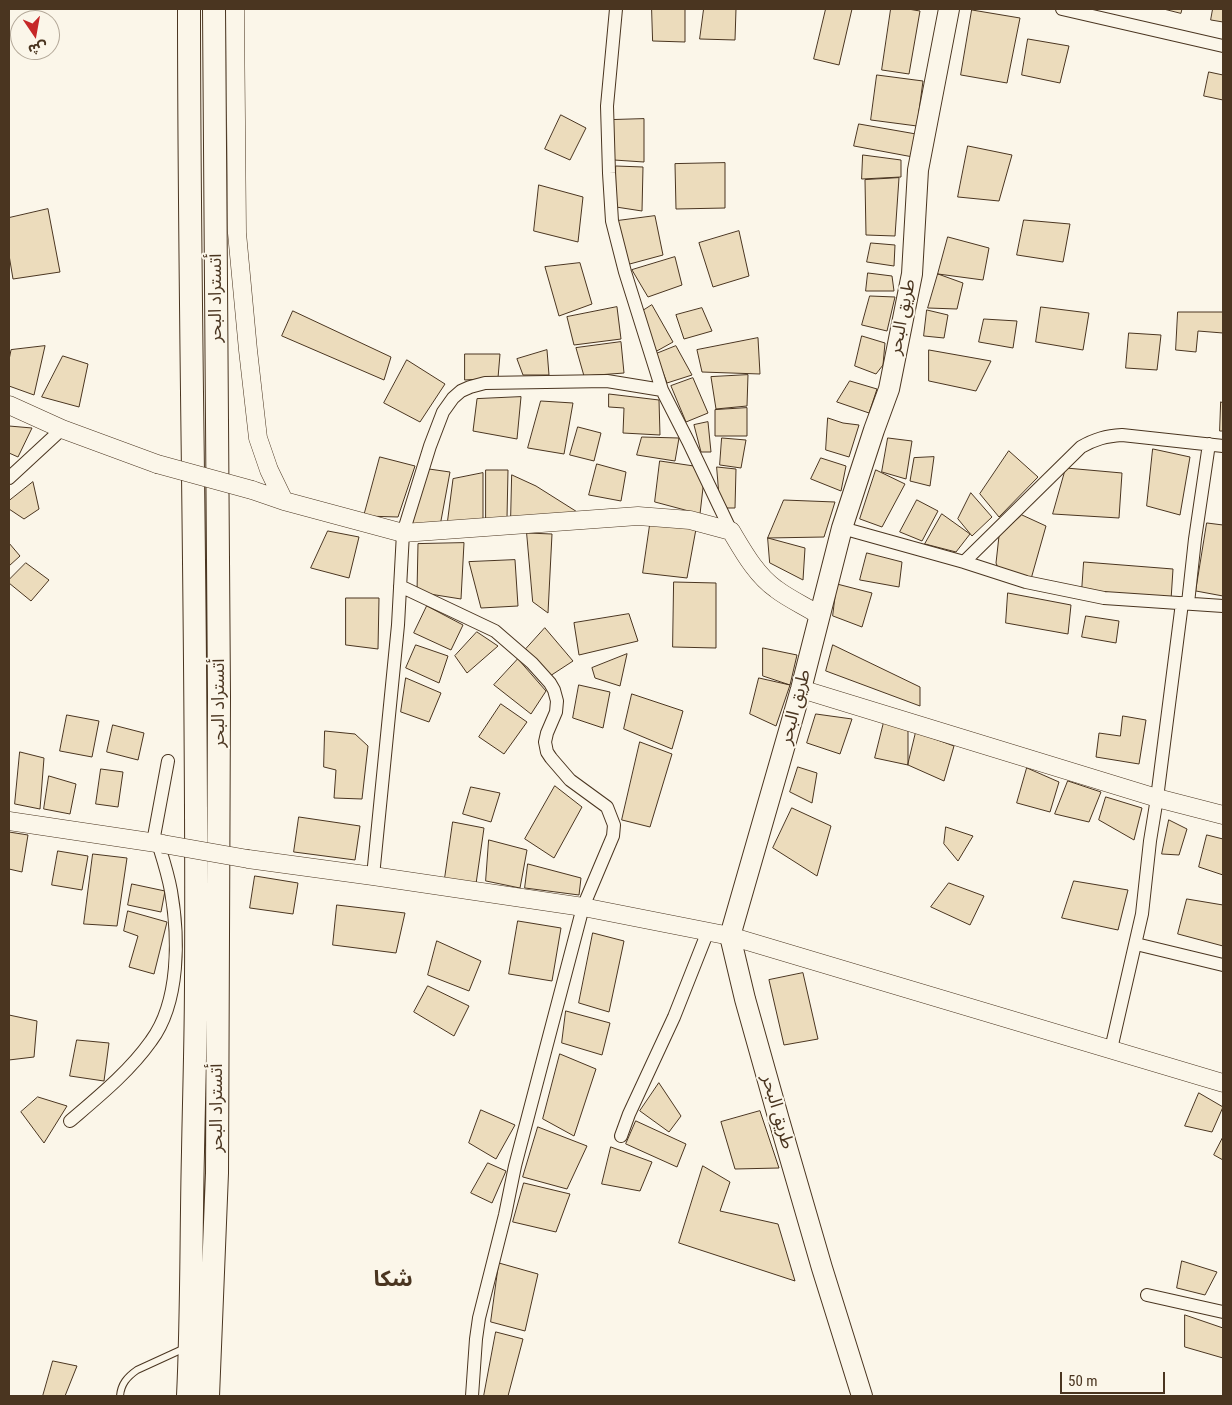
<!DOCTYPE html>
<html>
<head>
<meta charset="utf-8">
<style>
	body { margin:0 }
	#map { position:relative; width:1232px; height:1405px; overflow:hidden; background:#fbf6e9; font-family:"Roboto Condensed","Noto Sans Arabic",sans-serif }
	canvas { display:block }
	.frame { position:absolute; inset:0; border:10px solid #4a3520; pointer-events:none }
	.north { position:absolute; left:10px; top:10px; width:50px; height:50px; box-sizing:border-box; background:#fbf6e9; border:1px solid #b4a999; border-radius:50%; rotate:168deg; font-size:14px; font-weight:700; line-height:20px; text-align:center; color:#4a3520 }
	.north::after { content:''; display:block; margin:auto; width:18px; height:22px; background:#c62828; clip-path:polygon(50% 0,100% 100%,50% 72%,0 100%) }
	.scale { position:absolute; left:1060px; top:1372px; width:105px; height:22px; box-sizing:border-box; border:2px solid #4a3520; border-top:0; padding-left:6px; font-size:15px; line-height:18px; white-space:nowrap; color:#4a3520; -webkit-text-stroke:4px #fbf6e9; paint-order:stroke }
</style>
</head>
<body>
<div id="map">
<canvas width="1232" height="1405"></canvas>
<div class="frame"></div>
<div class="north">ش</div>
<div class="scale">50 m</div>
</div>
<script>
const ctx = document.querySelector('canvas').getContext('2d');
ctx.lineJoin = 'round';
function fillPath(path, color) {
  ctx.fillStyle = color;
  ctx.fill(path, 'evenodd');
}
function trace(path, color, width, dash) {
  ctx.strokeStyle = color;
  ctx.lineWidth = width;
  ctx.lineCap = dash ? 'butt' : 'round';
  ctx.setLineDash(dash || []);
  ctx.stroke(path);
}
function drawText(font, color, halo, rows, align = 'center') {
  ctx.font = font + ' "Roboto Condensed","Noto Sans Arabic",sans-serif';
  ctx.lineWidth = 4;
  ctx.setLineDash([]);
  ctx.textBaseline = 'middle';
  ctx.strokeStyle = halo;
  ctx.fillStyle = color;
  for (const [text, x, y, turn = 0] of rows) {
    ctx.save();
    ctx.translate(x, y);
    ctx.rotate((+turn || 0) * Math.PI / 180);
    ctx.textAlign = isNaN(turn) ? turn : align;
    if (halo) ctx.strokeText(text, 0, 0);
    ctx.fillText(text, 0, 0);
    ctx.restore();
  }
}
const building = new Path2D(`
	M652 9H685V42L653 41Z
	M704 9H736L735 40 700 39Z
	M826 9H852L839 65 814 59Z
	M891 9H908L920 11 909 74 882 70Z
	M1164 9H1182L1181 13Z
	M1213 9H1223V22L1211 20Z
	M972 10 1020 18 1007 83 961 75Z
	M1028 39 1069 46 1060 83 1022 75Z
	M1209 72 1223 75V100L1204 96Z
	M877 75 923 81 917 126 871 120Z
	M561 115 586 128 570 160 545 149Z
	M644 119V162L614 160 611 120Z
	M859 124 916 134 913 157 854 146Z
	M968 146 1012 155 999 201 958 197Z
	M863 155 901 160V177L862 179Z
	M725 163V208L676 209 675 164Z
	M616 166 643 167 642 211 616 207Z
	M899 178 895 236 866 235 865 180Z
	M539 185 583 197 578 242 534 231Z
	M48 209 60 272 13 279 9 255V218Z
	M655 216 663 255 626 265 617 221Z
	M1024 220 1070 224 1063 262 1017 255Z
	M739 231 749 276 713 287 699 243Z
	M948 237 989 248 983 280 938 274Z
	M871 243 895 245 894 266 867 262Z
	M675 257 682 285 648 297 632 270Z
	M580 263 592 304 559 316 545 267Z
	M868 273 892 276 894 291H866Z
	M938 274 963 283 957 309 928 308Z
	M870 296 895 297 887 331 862 325Z
	M652 305 673 342 655 352 641 312Z
	M617 307 621 339 574 345 567 317Z
	M1041 307 1089 313 1083 350 1036 342Z
	M702 308 712 331 684 339 676 315Z
	M927 310 948 315 944 338 924 336Z
	M293 311 391 357 384 380 282 336Z
	M1178 312H1223V333L1198 331 1196 352 1176 350Z
	M984 319 1017 321 1013 348 979 342Z
	M1129 333 1161 335 1157 370 1126 368Z
	M862 336 885 343 883 365 876 374 855 366Z
	M758 338 760 374 702 372 697 350Z
	M621 342 624 373 584 376 576 348Z
	M45 346 34 395 9 386V360L11 350Z
	M676 346 692 375 667 383 656 354Z
	M547 350 549 375H523L517 359Z
	M929 350 991 361 976 391 929 381Z
	M465 354H500L498 378 465 380Z
	M63 356 88 364 79 407 42 397Z
	M407 360 445 384 420 422 384 403Z
	M748 375 747 406 716 409 711 377Z
	M693 378 708 413 686 422 671 386Z
	M850 381 877 389 869 413 837 402Z
	M609 394 659 400 660 435 623 433 624 408 609 407Z
	M521 397 517 439 473 431 477 399Z
	M541 401 573 403 564 454 528 448Z
	M1221 402 1223 403V431H1220Z
	M747 408V436H715V410Z
	M828 418 843 423 859 425 849 457 826 450Z
	M708 422 711 452H701L694 425Z
	M9 426 32 428 18 457 9 453Z
	M578 427 601 433 594 461 570 455Z
	M642 437 679 438 675 461 637 455Z
	M722 438 746 440 741 468 720 465Z
	M888 438 912 441 906 479 882 472Z
	M1153 449 1190 457 1180 515 1147 506Z
	M1009 451 1038 477 999 517 980 494Z
	M380 457 415 466 398 517 364 516Z
	M934 457 930 486 910 481 914 458Z
	M821 458 846 466 841 491 811 479Z
	M660 461 694 466 704 479 700 514 655 502Z
	M597 464 626 472 621 501 589 495Z
	M717 467 736 469 735 508H727L719 494Z
	M1066 468 1122 473 1119 518 1053 514Z
	M429 469 450 472 440 526 410 527Z
	M486 470H508L507 518 486 519Z
	M876 470 905 484 882 527 860 519Z
	M483 473V521L447 525 453 479Z
	M512 475 536 486 582 515 511 520Z
	M33 482 39 509 24 519 9 509V501Z
	M971 493 992 517 972 536 958 519Z
	M784 500 835 502 824 537 768 538Z
	M917 500 938 511 922 541 900 532Z
	M942 514 970 534 956 552 925 544Z
	M1022 515 1046 526 1031 579 999 570 996 563 999 536Z
	M1207 523 1223 525V596L1196 591Z
	M650 525 696 529 687 578 643 573Z
	M328 531 359 537 349 578 311 568Z
	M527 533 552 534 548 613 533 602Z
	M768 538 805 548 803 580 770 563Z
	M9 543 20 556 9 566Z
	M464 543 461 599 417 592 418 544Z
	M867 553 902 562 899 587 860 580Z
	M515 560 518 606 481 608 469 562Z
	M1084 562 1173 569 1171 600 1082 591Z
	M26 563 49 580 31 601 9 583V580Z
	M674 582 716 583V648L673 647Z
	M837 584 872 593 862 627 833 616Z
	M1008 593 1071 605 1068 634 1006 623Z
	M346 598H379L378 649 346 645Z
	M427 606 463 625 451 650 414 633Z
	M629 614 638 641 579 655 574 623Z
	M1086 616 1119 621 1116 643 1082 637Z
	M545 628 573 661 550 676 526 649Z
	M477 632 498 646 467 673 455 656Z
	M416 645 448 656 439 683 406 668Z
	M833 645 920 687V706L826 671Z
	M763 648 797 655 790 685 763 676Z
	M627 654 620 686 595 678 592 668Z
	M518 659 546 691 531 714 494 685Z
	M406 678 441 693 429 722 401 712Z
	M759 678 790 685 776 726 750 714Z
	M579 685 610 692 603 728 573 718Z
	M632 694 683 711 672 749 624 729Z
	M501 704 527 722 504 754 479 737Z
	M816 714 852 719 840 754 807 743Z
	M67 715 99 721 92 757 60 751Z
	M1123 716 1146 720 1139 764 1096 757 1099 733 1120 736Z
	M884 722 908 730V765L875 758Z
	M113 725 144 733 138 760 107 752Z
	M325 731 355 734 368 746 362 799 334 798 336 770 324 767Z
	M916 732 954 746 944 781 908 765Z
	M640 742 672 754 650 827 622 820Z
	M20 752 44 758 40 809 15 804Z
	M798 767 817 773 812 803 790 792Z
	M1027 768 1059 782 1050 812 1017 803Z
	M101 769 123 772 118 807 96 804Z
	M49 776 76 784 70 814 44 809Z
	M1068 781 1101 792 1089 822 1055 814Z
	M555 786 582 807 554 858 525 839Z
	M471 787 500 793 491 822 463 814Z
	M1106 797 1142 808 1134 840 1099 820Z
	M792 808 831 826 817 876 773 848Z
	M299 817 360 826 355 860 294 852Z
	M1169 820 1187 829 1179 855 1162 854Z
	M453 822 484 828 476 884 445 878Z
	M946 827 973 836 958 861 944 844Z
	M9 832 28 835 22 872 9 869Z
	M1207 835 1223 839V875L1199 867Z
	M489 840 527 850 520 888 486 881Z
	M58 851 88 856 82 890 52 885Z
	M93 854 127 858 117 926 84 924Z
	M528 864 581 878 579 895 525 888Z
	M255 876 298 883 293 914 250 908Z
	M1074 881 1128 890 1118 930 1062 918Z
	M949 883 984 896 970 925 931 907Z
	M132 884 165 891 161 912 128 905Z
	M1187 899 1223 905V946L1178 934Z
	M337 905 405 913 396 953 333 945Z
	M128 911 167 922 154 974 129 967 138 936 124 931Z
	M518 921 561 928 552 981 509 974Z
	M593 933 624 941 609 1012 579 1003Z
	M437 941 481 961 469 991 428 975Z
	M803 973 818 1039 784 1045 769 980Z
	M428 986 469 1006 454 1036 414 1012Z
	M566 1011 610 1023 602 1055 562 1043Z
	M9 1015 37 1021 34 1057 9 1060Z
	M77 1040 109 1043 104 1081 70 1076Z
	M560 1054 596 1069 574 1136 543 1119Z
	M659 1083 681 1116 669 1132 640 1111Z
	M1199 1093 1223 1107 1212 1132 1185 1126Z
	M38 1097 67 1106 44 1143 21 1112Z
	M481 1110 515 1125 496 1159 469 1143Z
	M760 1111 779 1168 735 1169 721 1122Z
	M636 1121 686 1144 677 1167 626 1144Z
	M538 1127 587 1146 567 1189 523 1177Z
	M1223 1137V1160L1214 1155Z
	M611 1147 652 1162 640 1191 602 1184Z
	M488 1163 506 1171 492 1203 471 1193Z
	M703 1166 730 1182 720 1211 778 1224 795 1281 679 1243Z
	M524 1183 570 1194 556 1232 513 1222Z
	M1182 1261 1217 1272 1205 1295 1177 1288Z
	M499 1263 538 1274 525 1331 491 1322Z
	M1185 1315 1223 1328V1358L1185 1347Z
	M496 1332 523 1339 508 1396H484Z
	M53 1361 77 1366 65 1396H43Z`);
const lane = new Path2D(`
	M120 1396C121 1384 127 1377 137 1370L185 1348`);
const street = new Path2D(`
	M616 9 607 106 609 173 612 221 625 272 662 390 688 441 731 531
	M1062 9 1223 46
	M9 478 62 429
	M842 528 964 562 1026 582 1104 598 1223 606
	M964 562 1081 447C1095 439 1106 436 1122 435L1223 446
	M400 586 495 631 532 663 550 683 554 690 557 701 556 712 547 733 545 742 547 752 551 758 570 780 607 807 614 825 613 836 583 907 515 1166 505 1215 479 1318 476 1339 472 1396
	M1188 603 1195 539 1209 444
	M153 842 168 761
	M373 876 398 625 403 533 430 446 443 412 453 398 461 391 470 387 485 383 607 381 662 390
	M1136 944 1223 965
	M1111 1049 1142 914 1150 841 1157 798 1182 603
	M70 1121C98 1097 129 1072 151 1041 180 1002 179 937 171 891 168 874 163 859 158 843
	M621 1136 629 1114 674 1017 708 931
	M1147 1295 1223 1312`);
const secondary = new Path2D(`
	M235 9 237 233 248 350 258 438 269 470 284 501
	M9 405 62 429 157 464
	M252 490 284 501 403 533 638 516 690 520 731 531C743 551 756 575 776 589 789 599 805 606 819 615
	M801 689 1157 798 1223 815
	M9 821 163 844
	M248 859 373 876 583 907 730 936 1223 1083`);
const primary = new Path2D(`
	M862 1396 822 1268 779 1120 745 999 730 936 801 689 842 528 874 430 889 389 912 274 918 170 949 9`);
const highway = new Path2D(`
	M188 1396C192 1315 191 1234 193 1152 194 1094 196 1036 196 978 198 655 189 332 189 9
	M208 1396 217 1173 219 697 214 9`);
const secondaryBridge = new Path2D(`
	M157 464 252 490
	M163 844 248 859`);
const streetNames = [
	["أتستراد البحر",216,298,-90],
	["طريق البحر",903,317,-79],
	["أتستراد البحر",219,703,-90],
	["طريق البحر",796,707,-75],
	["أتستراد البحر",217,1108,-90],
	["طريق البحر",777,1112,74]
];
const districtNames = [
	["شكا",393,1280]
];
fillPath(building, '#ecdcbc');
trace(building, '#4a3520', 1);
trace(lane, '#4a3520', 8);
trace(street, '#4a3520', 14);
trace(secondary, '#4a3520', 19);
trace(primary, '#4a3520', 22);
trace(highway, '#4a3520', 24);
trace(lane, '#fbf6e9', 6);
trace(street, '#fbf6e9', 12);
trace(secondary, '#fbf6e9', 18);
trace(primary, '#fbf6e9', 20);
trace(highway, '#fbf6e9', 22);
trace(secondaryBridge, '#4a3520', 19, []);
trace(secondaryBridge, '#fbf6e9', 18);
drawText('18px', '#4a3520', '#fbf6e9', streetNames);
drawText('bold 22px', '#4a3520', '#fbf6e9', districtNames);
</script>
</body>
</html>
